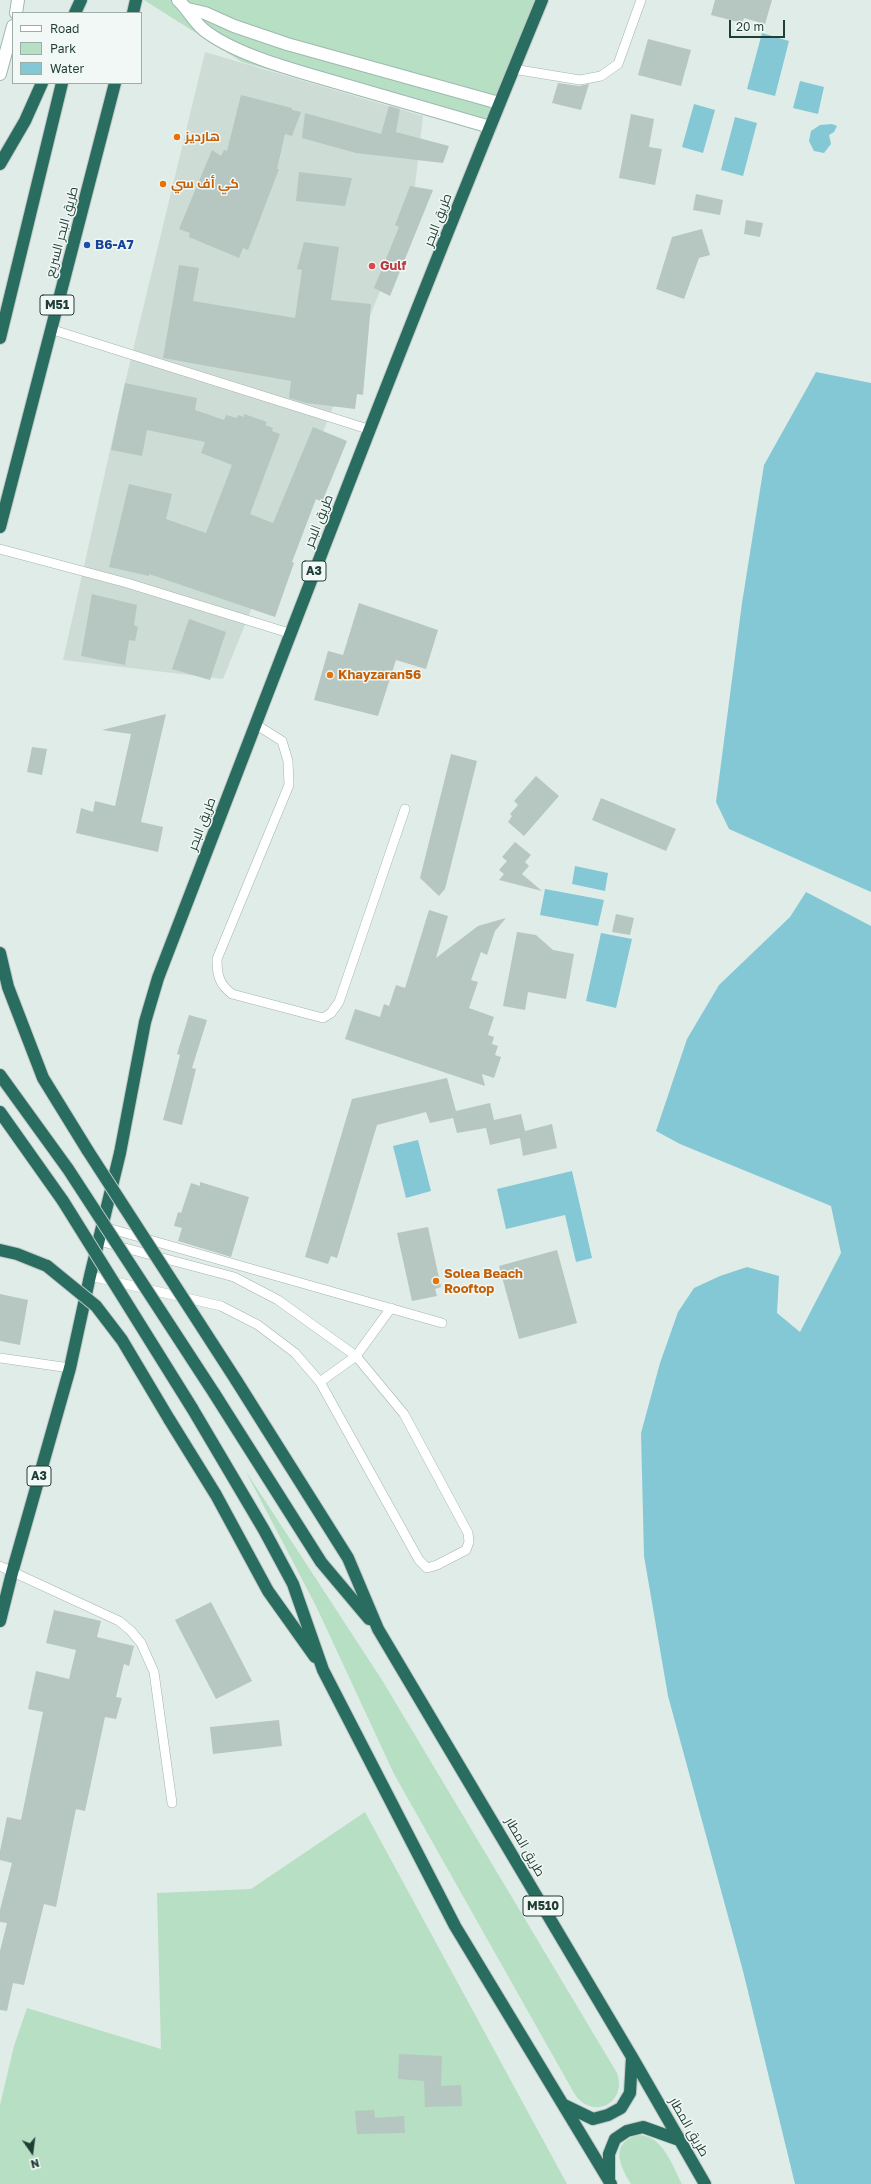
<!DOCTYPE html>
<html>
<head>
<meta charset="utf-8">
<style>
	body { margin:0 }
	#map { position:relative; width:871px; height:2184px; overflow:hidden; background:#e0ece7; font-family:"Golos Text",sans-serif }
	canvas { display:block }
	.legend { position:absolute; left:12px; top:12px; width:130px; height:72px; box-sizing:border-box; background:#f1f8f5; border:1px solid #9daea9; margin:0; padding:5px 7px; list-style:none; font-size:12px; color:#1f3e36 }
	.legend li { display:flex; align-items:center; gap:8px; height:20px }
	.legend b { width:20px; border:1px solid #9daea9 }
	.north { position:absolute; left:12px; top:2132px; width:40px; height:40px; -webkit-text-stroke:3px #f1f8f5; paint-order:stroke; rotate:166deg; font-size:11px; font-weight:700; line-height:16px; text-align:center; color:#1f3e36 }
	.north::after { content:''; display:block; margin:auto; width:14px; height:18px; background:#1f3e36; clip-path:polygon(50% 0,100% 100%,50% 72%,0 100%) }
	.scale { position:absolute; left:729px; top:20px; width:56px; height:18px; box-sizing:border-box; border:2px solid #1f3e36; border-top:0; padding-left:5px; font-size:12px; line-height:14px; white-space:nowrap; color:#1f3e36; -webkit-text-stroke:3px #f1f8f5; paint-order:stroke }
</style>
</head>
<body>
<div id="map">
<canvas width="871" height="2184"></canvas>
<ul class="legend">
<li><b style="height:5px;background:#fff"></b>Road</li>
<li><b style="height:11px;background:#b7dfc3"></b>Park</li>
<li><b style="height:11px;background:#84c8d6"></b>Water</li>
</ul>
<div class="north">N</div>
<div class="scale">20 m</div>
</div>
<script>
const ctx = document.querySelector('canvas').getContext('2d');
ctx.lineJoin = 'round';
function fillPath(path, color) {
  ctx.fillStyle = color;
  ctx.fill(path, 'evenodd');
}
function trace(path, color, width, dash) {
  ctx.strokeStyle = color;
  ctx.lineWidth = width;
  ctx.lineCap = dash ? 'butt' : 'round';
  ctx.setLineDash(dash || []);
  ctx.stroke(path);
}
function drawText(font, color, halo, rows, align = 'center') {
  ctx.font = font + ' "Golos Text",Cairo,sans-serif';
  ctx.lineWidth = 3;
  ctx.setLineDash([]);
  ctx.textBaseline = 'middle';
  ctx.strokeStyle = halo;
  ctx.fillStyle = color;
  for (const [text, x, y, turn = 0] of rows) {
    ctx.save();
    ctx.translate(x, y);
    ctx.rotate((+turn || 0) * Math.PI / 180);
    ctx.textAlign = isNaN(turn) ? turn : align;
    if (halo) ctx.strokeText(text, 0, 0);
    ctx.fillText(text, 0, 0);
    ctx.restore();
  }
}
const built = new Path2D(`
	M205 52 423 116 412 212 223 679 63 660 125 383Z`);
const green = new Path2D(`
	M144 0H546L490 132 242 62Z
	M245 1470 382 1680 617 2073C628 2104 591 2121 574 2093L394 1774 316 1606Z
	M365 1812 567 2184H0V2105L14 2046 27 2008 161 2049 157 1893 251 1889Z
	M640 2135C664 2137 672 2166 682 2184H631C619 2165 609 2141 640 2135Z`);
const water = new Path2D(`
	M762 33 789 41 775 96 747 89Z
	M800 81 824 87 818 114 793 108Z
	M694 104 715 110 703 153 682 147Z
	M735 117 757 123 743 176 721 170Z
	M832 124 837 126 834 132 829 135 831 144 824 153 814 151 809 141 811 131 820 125Z
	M816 372 871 383V892L729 829 716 802 742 603 764 465Z
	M575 866 608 873 605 891 572 884Z
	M545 889 604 900 598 926 540 915Z
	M806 892 871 926V2184H795L743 1971 668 1696 644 1556 641 1433 660 1363 678 1312 694 1288 720 1276 747 1267 779 1276 777 1313 800 1332 841 1253 831 1206 680 1144 656 1131 687 1039 719 985 790 917Z
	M601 933 632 939 616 1008 586 1001Z
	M418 1140 431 1191 406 1198 393 1146Z
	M572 1171 592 1258 576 1262 565 1215 506 1229 497 1189Z`);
const building = new Path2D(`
	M715 0H772L765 24 744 18 742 23 711 15Z
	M648 39 691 50 681 86 638 75Z
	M558 83 579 86 589 84 581 110 552 103Z
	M241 95 292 108V110L301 112 292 136 285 134 277 169H279L248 250 243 248 239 258 189 237 190 233 179 229 212 150 221 156 224 150 227 151Z
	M389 106 400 109 396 132 449 146 443 163 356 153 302 138 305 113 381 134Z
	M631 114 654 119 649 147 662 149 655 185 619 178Z
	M299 172 352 178 345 206 296 201Z
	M410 186 433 190 390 296 374 288 399 227 395 225Z
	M696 194 723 200 720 215 693 210Z
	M746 220 763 223 760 237 744 234Z
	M702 229 710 255 699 258 684 299 656 289 672 237Z
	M304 242 339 247 331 300 371 304 363 395 357 394 355 409 306 403 289 398 291 381 163 358 179 265 199 268 193 301 295 318 302 270 297 269Z
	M125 383 197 398 195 410 224 420 226 415 237 418 238 415 244 417V414L267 422 265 425 273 428 272 431 280 434 250 514 273 523 313 427 347 441 322 502 316 499 292 562 294 563 275 617 149 574V576L109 567 129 484 172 494 166 519 206 533 232 465 201 453 205 442 147 430 142 456 111 450Z
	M92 594 137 605 134 625 138 627 135 641 129 640 125 665 81 656Z
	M359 603 438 630 426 669 396 660 378 716 314 700 328 651 343 655Z
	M189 619 226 632 210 680 172 669Z
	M166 714 141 822 163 827 158 852 76 833 81 808 93 812 95 801 115 806 131 734 102 730Z
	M32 747 47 749 42 775 27 772Z
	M451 754 477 761 445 889 439 896 420 878Z
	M536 776 559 796 524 836 508 822 512 816 510 814 518 805 514 801Z
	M601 798 676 829 666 851 592 820Z
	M515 842 531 855 525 862 529 866 522 874 542 891 499 880 504 874 499 870 507 861 502 857Z
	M429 910 448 916 436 958 478 926 506 918 495 931 487 955 481 952 471 980 478 982 469 1008 494 1017 488 1035 494 1037 492 1044 498 1046 495 1055 501 1057 494 1078 482 1074 485 1086 345 1039 355 1009 380 1017 384 1004 389 1006 396 985 405 988Z
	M616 914 634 918 630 935 612 932Z
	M517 932 536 935 553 950 574 954 566 999 528 992 525 1010 503 1006Z
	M189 1015 207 1020 192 1068 196 1069 182 1125 163 1120 180 1055 177 1054Z
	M447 1078 456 1111 490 1103 494 1120 521 1114 525 1131 552 1124 557 1148 523 1156 520 1138 490 1145 486 1128 457 1133 453 1118 430 1123 426 1112 377 1125 337 1258 331 1256 328 1264 305 1257 352 1099Z
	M200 1182 249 1197 231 1257 178 1241 182 1228 174 1226 178 1212 181 1213 191 1183 200 1186Z
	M428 1227 441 1287 435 1289 437 1296 412 1301 397 1233Z
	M557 1250 577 1323 519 1339 499 1266Z
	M0 1294 28 1300 20 1345 0 1341Z
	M211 1602 252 1681 216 1699 175 1620Z
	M54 1610 101 1621 97 1637 134 1646 129 1666 124 1664 116 1697 122 1698 116 1719 105 1717 85 1811 76 1809 56 1907 44 1904 24 1985 13 1983 7 2011 0 2010V1951L7 1923 0 1922V1910L12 1863 0 1860V1851L7 1817 21 1820 43 1712 28 1709 36 1671 69 1679 76 1650 46 1643Z
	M279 1720 282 1746 213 1754 210 1727Z
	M399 2054 442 2056 441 2086 461 2085 462 2106 425 2107 424 2081 398 2079Z
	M374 2110 375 2118 404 2116 405 2133 357 2134 355 2111Z`);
const lane = new Path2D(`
	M513 69 580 80 601 76 618 64 641 0
	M50 329 371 430
	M0 549 127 583 289 633
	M255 724 282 741 288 761 289 785 217 959C217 975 219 984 232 994L323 1018 331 1013 339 1002 405 809
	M104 1227 442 1323
	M90 1276 221 1306 258 1325 295 1353 320 1382 419 1560 427 1568 437 1565 466 1550 469 1542 468 1533 404 1414 356 1356 278 1300 234 1277 99 1241
	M0 1358 70 1368
	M320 1382 356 1356 391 1308
	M0 1566 119 1621 131 1631 141 1643 154 1672 172 1803`);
const secondary = new Path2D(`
	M178 0C190 11 195 25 208 33 240 56 297 71 335 82 387 97 438 112 490 127
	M188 9 205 13 234 26 287 44 499 103
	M16 13 18 0
	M0 74 13 26`);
const highway = new Path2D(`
	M75 13 81 0
	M133 13 136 0
	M0 164 25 121 42 83
	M0 338 62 83
	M0 527 115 83
	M0 953 8 987 43 1078 88 1151
	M0 1075 68 1169
	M0 1112 63 1201
	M0 1250 17 1254 47 1266
	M236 1380 348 1558 378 1629 632 2057 705 2184
	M214 1393 321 1562 369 1619
	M192 1408 264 1530 293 1584 323 1670 455 1926 611 2184
	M169 1419 216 1495 268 1591 315 1657
	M0 1621 12 1573 70 1368 90 1276 120 1153 145 1022 158 978C284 651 408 324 542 0
	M564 2105 593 2119 608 2115 621 2108 630 2093 632 2057
	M609 2181V2154L615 2139 627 2131 643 2127 682 2141`);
const highwayBridge = new Path2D(`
	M88 1151 236 1380
	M68 1169 214 1393
	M63 1201 192 1408
	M47 1266 96 1306 122 1340 169 1419`);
const markers = [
	[177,137,4,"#e8710a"],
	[163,184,4,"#e8710a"],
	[87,245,4,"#1a4fb4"],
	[372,266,4,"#e0444e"],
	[330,675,4,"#e8710a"],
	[436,1281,4,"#e8710a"]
];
const shields = [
	[57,305,34],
	[314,571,24],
	[39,1476,24],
	[543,1906,40]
];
const shieldNames = [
	["M51",57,305],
	["A3",314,571],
	["A3",39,1476],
	["M510",543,1906]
];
const foodNames = [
	["هارديز",185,137],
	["كي أف سي",171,184],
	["Khayzaran56",338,675],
	["Solea Beach",444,1274],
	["Rooftop",444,1289]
];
const streetNames = [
	["طريق البحر",438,220,-69],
	["طريق البحر السريع",62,232,-75],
	["طريق البحر",319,521,-68],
	["طريق البحر",202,824,-69],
	["طريق المطار",525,1847,60],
	["طريق المطار",689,2127,60]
];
const transitNames = [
	["B6-A7",95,245]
];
const healthNames = [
	["Gulf",380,266]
];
fillPath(built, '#cedcd6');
fillPath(green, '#b7dfc3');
fillPath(water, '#84c8d6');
fillPath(building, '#b5c7c0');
trace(lane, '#a2b4ae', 10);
trace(secondary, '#9db9b0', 14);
trace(highway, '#c0c9c7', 14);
trace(lane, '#fff', 9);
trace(secondary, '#fff', 12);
trace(highway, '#296c60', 12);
trace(highwayBridge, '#c0c9c7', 14, []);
trace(highwayBridge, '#296c60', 12);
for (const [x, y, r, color] of markers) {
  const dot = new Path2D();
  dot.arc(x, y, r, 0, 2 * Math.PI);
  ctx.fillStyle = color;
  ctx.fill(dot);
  trace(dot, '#f1f8f5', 1.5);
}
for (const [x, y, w] of shields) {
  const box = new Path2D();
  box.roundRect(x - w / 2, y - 10, w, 20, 3);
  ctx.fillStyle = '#f1f8f5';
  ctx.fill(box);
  trace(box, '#1f3e36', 1);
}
drawText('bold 12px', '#1f3e36', null, shieldNames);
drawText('bold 13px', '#c56008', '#f1f8f5', foodNames, 'left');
drawText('13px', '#1f3e36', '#f1f8f5', streetNames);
drawText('bold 13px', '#164399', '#f1f8f5', transitNames, 'left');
drawText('bold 13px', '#be3a42', '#f1f8f5', healthNames, 'left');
</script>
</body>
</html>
